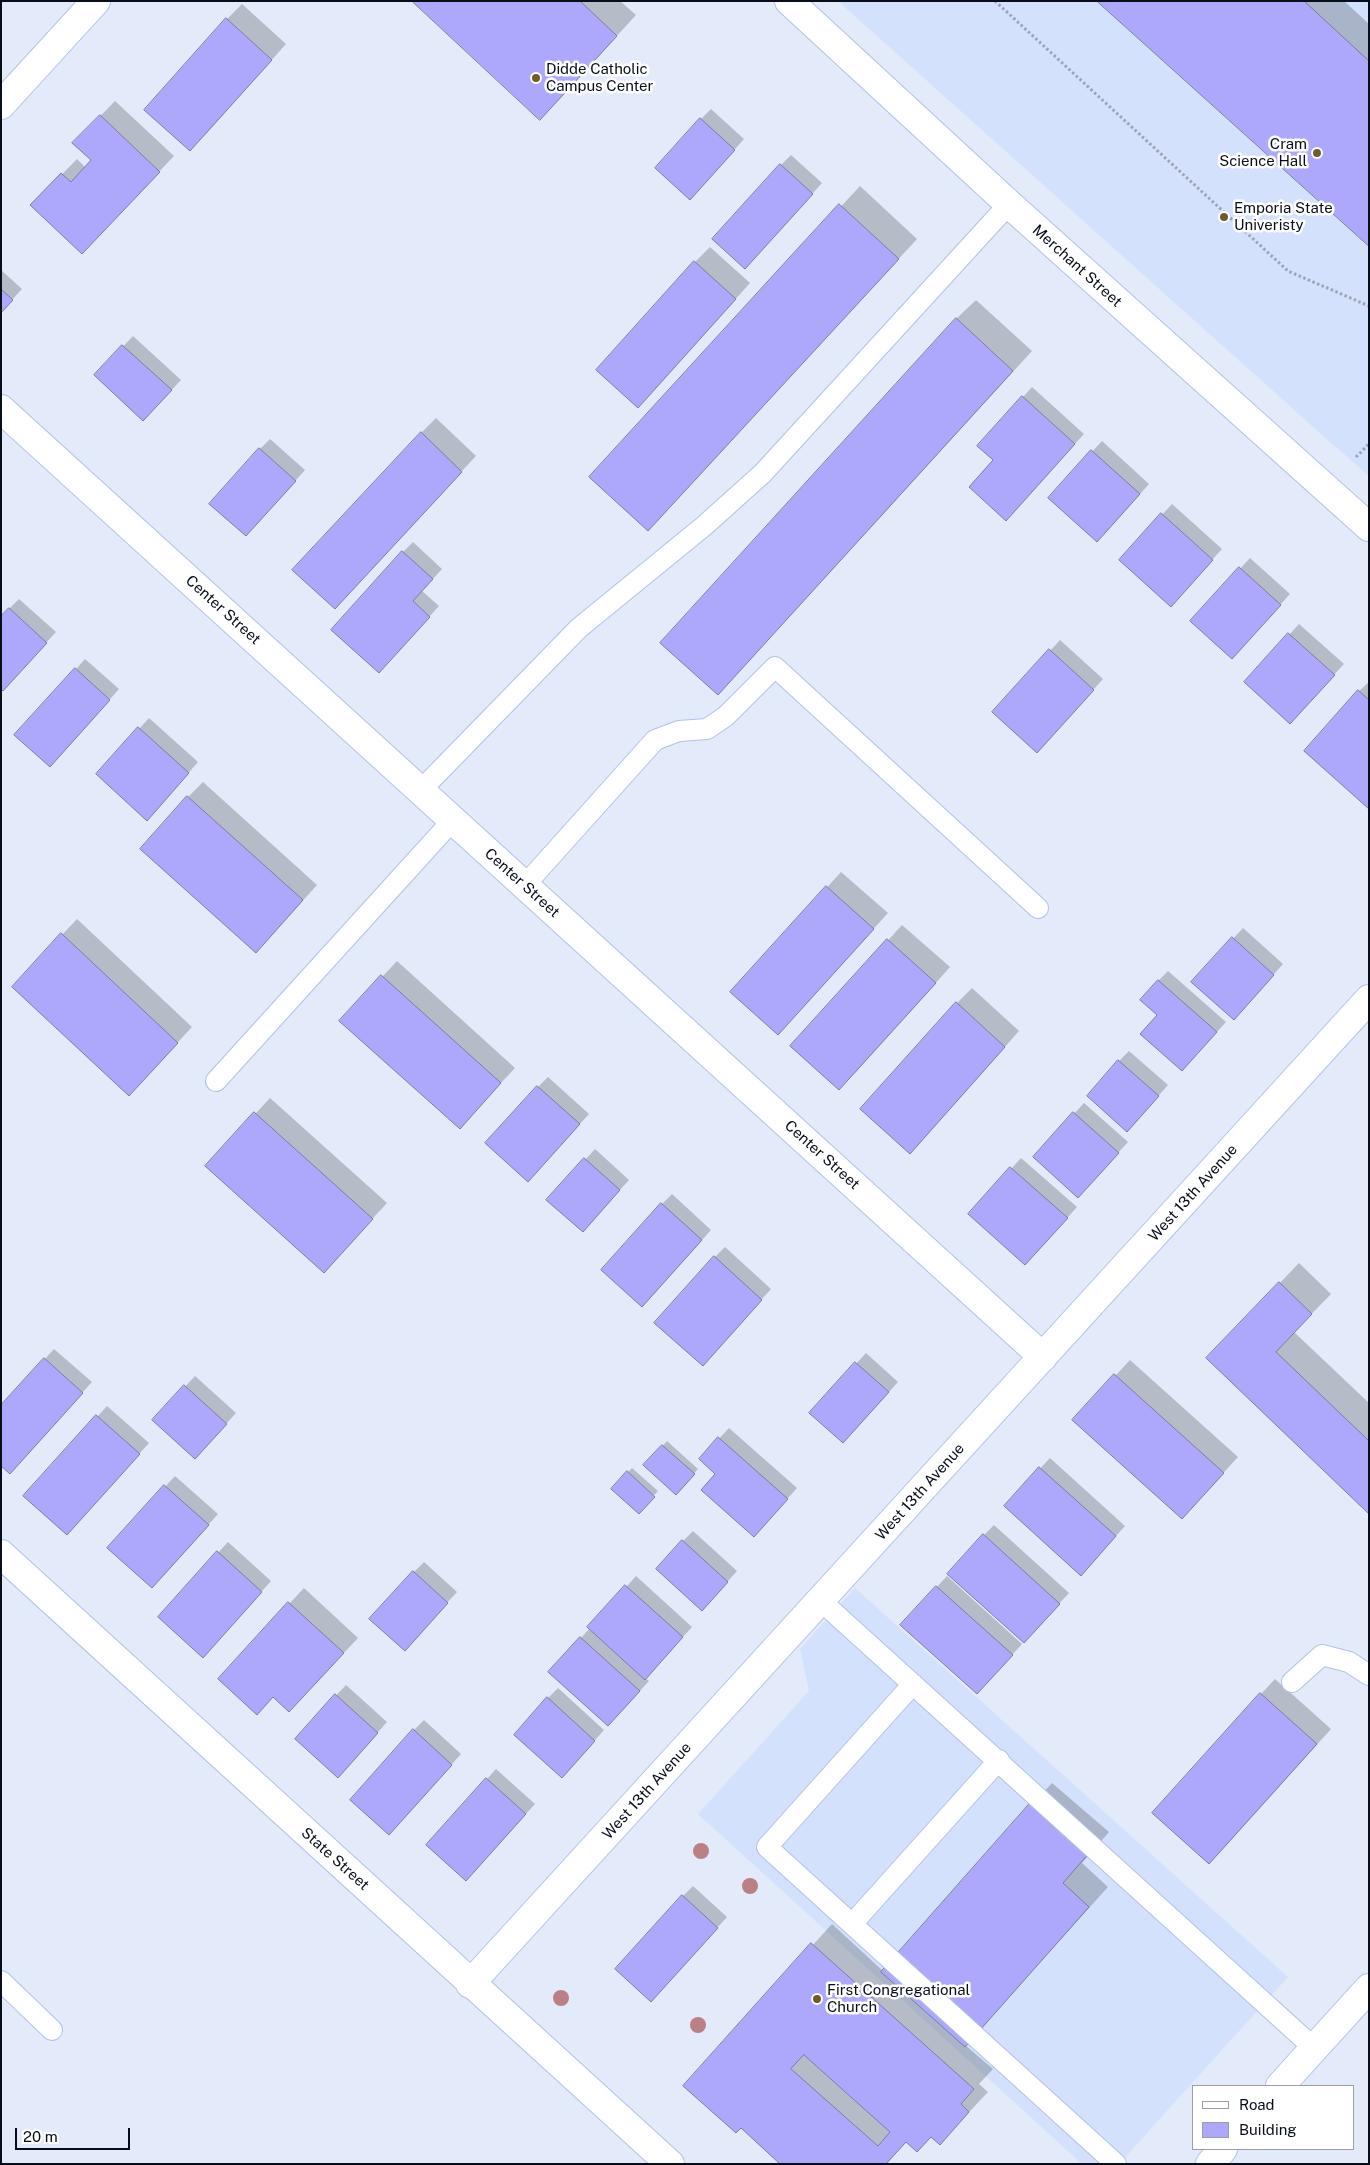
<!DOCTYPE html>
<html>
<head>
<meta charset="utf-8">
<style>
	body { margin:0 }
	#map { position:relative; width:1370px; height:2165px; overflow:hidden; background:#e3eaf9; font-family:"Public Sans",sans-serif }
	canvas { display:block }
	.frame { position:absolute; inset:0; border:2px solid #080d1a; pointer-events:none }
	.legend { position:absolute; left:1192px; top:2085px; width:162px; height:65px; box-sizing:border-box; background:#fff; border:1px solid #9c9ea3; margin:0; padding:6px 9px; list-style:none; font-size:15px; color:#080d1a }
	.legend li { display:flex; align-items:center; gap:10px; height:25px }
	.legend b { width:25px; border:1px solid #9c9ea3 }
	.scale { position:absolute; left:15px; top:2128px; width:115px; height:22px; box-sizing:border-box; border:2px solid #080d1a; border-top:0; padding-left:6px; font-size:15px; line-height:18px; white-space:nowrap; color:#080d1a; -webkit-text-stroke:4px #fff; paint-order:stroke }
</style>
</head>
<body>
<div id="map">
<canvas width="1370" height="2165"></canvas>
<div class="frame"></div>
<ul class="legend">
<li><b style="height:6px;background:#fff"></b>Road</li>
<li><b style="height:14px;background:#ada8fb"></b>Building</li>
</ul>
<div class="scale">20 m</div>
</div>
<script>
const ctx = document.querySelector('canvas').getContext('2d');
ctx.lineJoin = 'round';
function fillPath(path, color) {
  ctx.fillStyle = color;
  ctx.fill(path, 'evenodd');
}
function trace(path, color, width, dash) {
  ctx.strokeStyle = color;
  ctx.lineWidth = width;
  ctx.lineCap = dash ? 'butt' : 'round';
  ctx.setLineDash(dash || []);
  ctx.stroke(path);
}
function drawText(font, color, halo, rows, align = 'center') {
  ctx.font = font + ' "Public Sans",sans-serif';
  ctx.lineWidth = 5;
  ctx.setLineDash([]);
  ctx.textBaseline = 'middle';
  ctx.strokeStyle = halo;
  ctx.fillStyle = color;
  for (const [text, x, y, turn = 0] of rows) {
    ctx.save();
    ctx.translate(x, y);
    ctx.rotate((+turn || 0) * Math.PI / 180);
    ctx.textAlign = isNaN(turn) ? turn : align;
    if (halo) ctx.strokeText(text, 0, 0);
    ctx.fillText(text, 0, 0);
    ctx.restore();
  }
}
const built = new Path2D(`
	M838 1H1369V476L1321 434Z
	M855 1588 1288 1977 1119 2164H1082L698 1814 809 1691 800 1649Z`);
const shadow = new Path2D(`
	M414 1H620L636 15 559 99Z
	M1099 1H1344L1369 24V244Z
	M242 4 286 44 205 135 227 19Z
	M115 101 174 156 97 237 32 205 77 159 86 168 93 160 74 143Z
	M711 109 744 139 700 188 701 119Z
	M791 155 822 183 755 257 781 165Z
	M860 186 917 239 648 530 590 477Z
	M710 247 750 283 653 391 695 262Z
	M1 270 22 289 1 312Z
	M976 300 1032 351 718 694 956 319Z
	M133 336 181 380 153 410 96 375Z
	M1032 387 1084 434 1016 509 995 460 1023 397Z
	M436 418 476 456 349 592 421 433Z
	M270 439 305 470 256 525 260 449Z
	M1102 441 1149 484 1107 531 1049 498Z
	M1172 504 1222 549 1180 595 1120 560Z
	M413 542 442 569 422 591 439 606 389 661 403 552Z
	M1250 558 1290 594 1242 647 1192 621Z
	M19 599 56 632 13 679 9 609Z
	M1299 624 1344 664 1300 712 1246 682Z
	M1060 640 1103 679 1047 741 994 712Z
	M85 659 119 689 60 756 76 669Z
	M1369 682V807L1359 691Z
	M149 718 198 762 157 809 98 774Z
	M203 782 317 885 271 936 188 797Z
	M841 872 888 913 778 1034 732 992Z
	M77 919 192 1027 143 1080 13 987Z
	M902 925 950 967 854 1074 792 1046Z
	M1243 928 1283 964 1243 1009 1193 982Z
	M397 961 515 1068 460 1127 341 1021Z
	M1168 971 1226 1022 1182 1070 1158 981Z
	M972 988 1019 1031 925 1137 957 1003Z
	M1129 1051 1168 1085 1137 1120 1119 1061Z
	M548 1077 589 1114 538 1170V1087Z
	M270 1098 387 1203 324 1271 207 1166Z
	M1084 1103 1128 1142 1088 1186 1034 1157Z
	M595 1149 629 1180 592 1221 548 1200Z
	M1021 1158 1077 1207 1035 1254 970 1214Z
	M672 1194 711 1230 652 1296 662 1204Z
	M725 1247 771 1289 712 1354 715 1257Z
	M1299 1263 1331 1294 1294 1332 1369 1403V1512L1208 1358Z
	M54 1349 92 1382 20 1462 45 1359Z
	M866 1353 898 1382 853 1432 811 1413Z
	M1130 1360 1238 1457 1182 1518 1074 1420Z
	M195 1376 236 1413 205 1447 154 1420Z
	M107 1406 149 1443 76 1524 25 1496Z
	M729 1428 797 1488 764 1525 716 1474 700 1459Z
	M667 1441 698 1469 681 1489 645 1465Z
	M1050 1458 1125 1526 1091 1564 1005 1506Z
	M632 1468 658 1491 643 1508 628 1472Z
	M175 1476 218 1514 162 1577 109 1548Z
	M994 1525 1069 1593 1034 1631 984 1535Z
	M693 1531 737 1571 712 1599 683 1541Z
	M228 1542 271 1581 213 1646 159 1617Z
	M424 1562 457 1592 414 1639V1572Z
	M636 1576 692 1627 645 1678 649 1681 618 1715 581 1638Z
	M947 1576 1022 1644 987 1683 902 1625Z
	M304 1588 358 1638 304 1695 274 1696 257 1713 219 1679Z
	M1275 1679 1331 1729 1224 1848 1261 1694Z
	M346 1685 387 1722 348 1766 296 1738Z
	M558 1688 604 1730 572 1766 548 1698Z
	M424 1720 461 1754 399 1823 414 1730Z
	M496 1769 535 1804 476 1869 487 1779Z
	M1052 1783 1109 1832 1082 1863 1108 1887 965 2045 993 2069 979 2084 988 2092 940 2143 931 2136 907 2141 886 2164 741 2126 685 2085 832 1924 883 1971Z
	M693 1886 727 1917 661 1990 683 1896Z`);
const building = new Path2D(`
	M412 1H580L617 36 540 120Z
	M1097 1H1304L1369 61V246Z
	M226 18 272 60 190 151 144 110Z
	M100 115 160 172 82 254 30 205 61 173 71 182 91 160 72 143Z
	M700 118 735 150 690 200 655 168Z
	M780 164 813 194 745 269 712 239Z
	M839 204 899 259 648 531 589 477Z
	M694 261 736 299 638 408 596 370Z
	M1 289 13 300 1 313Z
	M956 318 1013 371 718 695 660 643Z
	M122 345 172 390 143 421 94 375Z
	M1022 396 1075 444 1006 521 969 487 993 460 977 446Z
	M421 432 462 472 335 609 292 570Z
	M259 448 296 481 246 536 209 504Z
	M1091 450 1140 494 1097 542 1048 498Z
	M1161 513 1213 560 1171 607 1119 560Z
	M402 551 433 579 413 601 430 617 379 673 331 630Z
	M1239 567 1281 605 1232 659 1190 621Z
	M9 608 47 643 3 691 1 689V616Z
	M1288 633 1335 675 1290 724 1244 682Z
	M1049 649 1094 690 1037 753 992 712Z
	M75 668 110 700 50 767 14 735Z
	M1358 690 1369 700V809L1304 751Z
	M138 727 189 773 147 821 96 774Z
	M187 796 303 900 256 953 140 849Z
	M826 886 874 929 778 1035 730 992Z
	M61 933 178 1043 129 1096 12 987Z
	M1232 937 1274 975 1234 1020 1191 982Z
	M887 939 936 983 839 1090 790 1046Z
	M381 975 501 1083 460 1129 339 1021Z
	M1158 980 1217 1032 1182 1071 1140 1034 1157 1015 1140 1000Z
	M956 1002 1005 1047 910 1154 860 1109Z
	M1118 1060 1159 1096 1127 1132 1087 1096Z
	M537 1086 580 1124 528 1182 485 1143Z
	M254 1112 373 1219 324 1273 205 1166Z
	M1073 1112 1119 1153 1078 1198 1033 1157Z
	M584 1158 620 1190 583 1232 546 1200Z
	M1010 1167 1068 1218 1025 1265 968 1214Z
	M661 1203 702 1240 642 1307 601 1270Z
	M714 1256 762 1300 703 1366 654 1323Z
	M1279 1282 1312 1314 1276 1352 1369 1441V1514L1206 1358Z
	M44 1358 83 1393 10 1474 1 1466V1405Z
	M855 1362 889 1392 843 1443 809 1413Z
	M1114 1374 1224 1473 1182 1519 1072 1420Z
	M184 1385 227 1424 195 1459 152 1420Z
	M96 1415 140 1454 67 1535 23 1496Z
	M718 1437 788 1499 754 1537 701 1490 715 1474 699 1459Z
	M662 1445 695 1474 676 1495 643 1465Z
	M1039 1467 1116 1536 1081 1576 1004 1506Z
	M627 1471 655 1497 639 1514 611 1489Z
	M164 1485 209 1525 152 1588 107 1548Z
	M983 1534 1060 1604 1024 1643 947 1574Z
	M682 1540 728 1582 702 1611 656 1569Z
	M217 1551 262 1592 203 1658 158 1617Z
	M413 1571 448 1603 405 1651 369 1619Z
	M625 1585 683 1637 645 1680 587 1627Z
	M936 1586 1013 1655 977 1694 900 1625Z
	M288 1602 344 1653 289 1712 273 1697 257 1715 218 1679Z
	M580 1637 640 1691 608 1726 548 1672Z
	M1260 1693 1317 1744 1209 1864 1152 1813Z
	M335 1694 378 1733 338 1778 295 1739Z
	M547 1697 595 1741 562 1778 514 1735Z
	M413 1729 452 1765 389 1835 350 1800Z
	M486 1778 526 1814 466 1881 426 1845Z
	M1032 1801 1090 1852 1063 1883 1089 1907 965 2047 881 1972Z
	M682 1895 718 1928 651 2002 615 1969Z
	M811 1943 974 2089 961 2104 969 2112 940 2145 931 2137 917 2152 906 2142 886 2164H780L741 2128 736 2133 683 2086ZM804 2055 890 2132 878 2146 791 2069Z`);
const path = new Path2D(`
	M995 1 1288 271 1369 306
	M1356 457 1369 444`);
const service = new Path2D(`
	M421 790 579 628 704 526 763 473 1009 204
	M525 885 655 740 679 731 707 729 726 716 775 667 1038 908
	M216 1081 453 820
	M821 1601 1314 2048
	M1292 1682 1322 1655 1349 1662 1369 1675
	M913 1684 767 1847 1116 2164
	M852 1924 999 1760
	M1 1981 52 2030`);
const minor = new Path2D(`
	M1 409 1043 1357
	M1 1554 670 2164
	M470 1984 1369 999`);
const tertiary = new Path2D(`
	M1 105 96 1`);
const secondary = new Path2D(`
	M789 1 1009 204 1369 527
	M1280 2086 1369 1988
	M1210 2164 1223 2149`);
const trees = [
	[701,1851],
	[750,1886],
	[561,1998],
	[698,2025]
];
const markers = [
	[536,78,5,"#705b2a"],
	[1317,153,5,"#705b2a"],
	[1224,217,5,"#705b2a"],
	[817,1999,5,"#705b2a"]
];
const poiNames = [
	["Didde Catholic",546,69],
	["Campus Center",546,86],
	["Cram",1307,144,"right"],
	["Science Hall",1307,161,"right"],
	["Emporia State",1234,208],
	["Univeristy",1234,225],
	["First Congregational",827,1990],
	["Church",827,2007]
];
const streetNames = [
	["Merchant Street",1077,266,42],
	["Center Street",223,610,42],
	["Center Street",522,883,42],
	["Center Street",822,1155,42],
	["West 13th Avenue",1193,1193,-48],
	["West 13th Avenue",920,1492,-48],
	["West 13th Avenue",647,1791,-48],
	["State Street",335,1859,42]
];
fillPath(built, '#d4e1fc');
fillPath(shadow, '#0003');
fillPath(building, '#ada8fb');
trace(building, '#7d7ca2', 1);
trace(service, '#b1c2e7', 22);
trace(minor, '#b1c2e7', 30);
trace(tertiary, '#b1c2e7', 30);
trace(secondary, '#b1c2e7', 30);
trace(path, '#9ea4b2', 3, [2.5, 2.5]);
trace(service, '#fff', 20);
trace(minor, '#fff', 28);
trace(tertiary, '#fff', 28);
trace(secondary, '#fff', 28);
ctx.fillStyle = '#ba8086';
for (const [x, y] of trees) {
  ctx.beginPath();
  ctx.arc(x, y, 8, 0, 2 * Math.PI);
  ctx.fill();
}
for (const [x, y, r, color] of markers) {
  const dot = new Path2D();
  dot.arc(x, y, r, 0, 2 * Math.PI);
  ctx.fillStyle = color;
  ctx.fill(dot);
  trace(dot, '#fff', 2);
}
drawText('15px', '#080d1a', '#fff', poiNames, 'left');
drawText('15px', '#080d1a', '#fff', streetNames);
</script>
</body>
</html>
